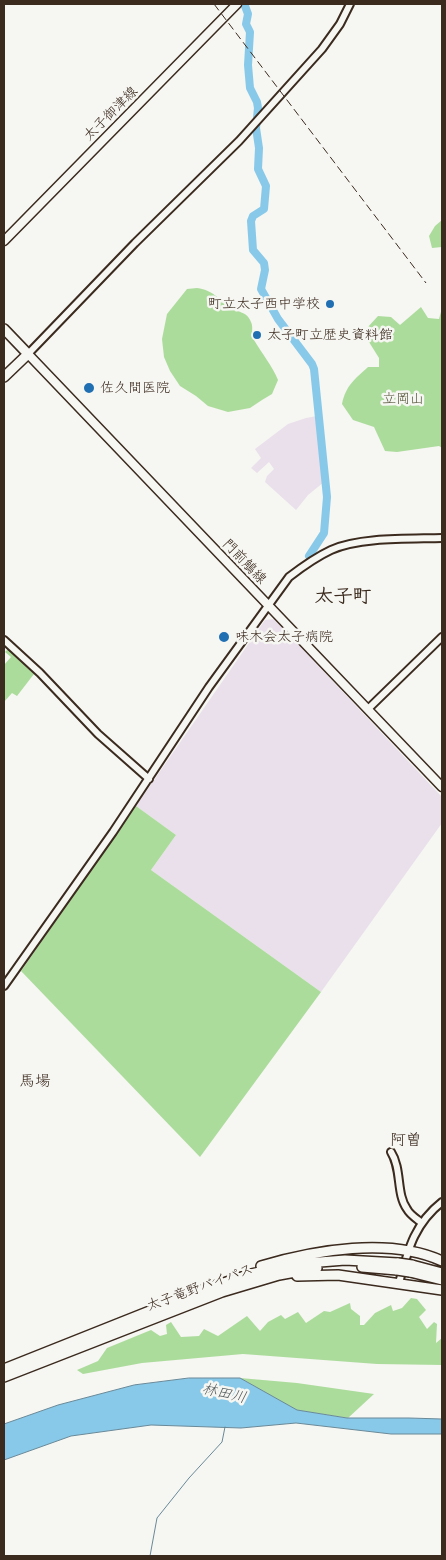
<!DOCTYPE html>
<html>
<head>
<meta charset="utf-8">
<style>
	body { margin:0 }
	#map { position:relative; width:446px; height:1560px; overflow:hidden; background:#f6f6f2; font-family:"Balsamiq Sans",sans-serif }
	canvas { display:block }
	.frame { position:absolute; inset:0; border:5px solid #3b2a1e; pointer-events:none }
</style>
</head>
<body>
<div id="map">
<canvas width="446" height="1560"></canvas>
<div class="frame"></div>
</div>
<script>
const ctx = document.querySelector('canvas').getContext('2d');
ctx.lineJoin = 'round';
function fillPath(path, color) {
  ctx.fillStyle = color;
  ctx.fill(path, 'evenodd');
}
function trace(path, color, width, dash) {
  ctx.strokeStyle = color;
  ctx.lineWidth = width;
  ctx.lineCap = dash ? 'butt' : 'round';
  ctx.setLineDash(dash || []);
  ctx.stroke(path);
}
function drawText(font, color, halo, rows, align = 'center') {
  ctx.font = font + ' "Balsamiq Sans","Klee One",sans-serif';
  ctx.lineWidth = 5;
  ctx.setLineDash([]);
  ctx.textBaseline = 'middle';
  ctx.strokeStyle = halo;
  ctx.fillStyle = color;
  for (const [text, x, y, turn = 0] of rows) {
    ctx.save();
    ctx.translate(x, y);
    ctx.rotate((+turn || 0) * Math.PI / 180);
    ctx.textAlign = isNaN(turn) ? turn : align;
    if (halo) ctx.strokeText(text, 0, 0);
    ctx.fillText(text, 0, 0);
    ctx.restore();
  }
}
const built = new Path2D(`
	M317 416 324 482 308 495 296 510 265 482 267 476 274 469 269 462 257 473 251 468 261 458 255 449 288 424 306 418Z
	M274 619 442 797V823L321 992 151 870 176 835 136 806 265 620Z`);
const green = new Path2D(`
	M442 220V247L432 248 429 236 435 226Z
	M197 288C215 291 216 298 230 307 238 313 247 311 251 322 254 328 250 335 254 340 262 354 272 365 278 380L272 394 262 400 250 408 228 412 208 406 196 396 180 386 170 371 164 357 162 339 167 314 187 289Z
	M421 307 428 318 439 319 442 308V448L439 446 397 452 385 451 374 427 353 420 342 404C346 385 355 379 368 367H379V358L369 342 367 328 378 316 391 317 400 325Z
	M8 649 34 674 17 696 12 693 4 702V665L11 657 5 652Z
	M136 806 176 835 151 870 321 992 200 1157 21 971Z
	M411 1298 417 1299 426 1310 419 1317 427 1329 434 1322 437 1324 436 1343 442 1338V1365L377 1364 243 1354 142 1363 83 1374 77 1370 98 1361 107 1348 151 1330 160 1336 167 1334 166 1325 171 1322 181 1337 199 1336 204 1329 218 1336 247 1316 260 1331 268 1322 281 1315 285 1319 298 1312 306 1323 324 1311 330 1312 350 1303 351 1309 360 1316V1325H364L375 1313 391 1305 393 1311 402 1308Z
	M240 1378 297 1383 374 1394 348 1418 296 1410Z`);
const water = new Path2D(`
	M189 1378H240L297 1410 347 1418H409L442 1419V1434H391L296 1423 241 1428 151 1425 71 1436 4 1460V1424L58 1405 134 1385Z`);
const stream = new Path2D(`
	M150 1556 157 1518 189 1478 222 1442 225 1427`);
const river = new Path2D(`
	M245 6 248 14 246 24 250 32 248 65 250 88 257 102 258 108 256 128 259 148 258 169 266 186 264 209 253 216 251 221 253 250 264 263 265 270 261 289 278 319 312 364 314 369 327 497 324 533 309 556`);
const minor = new Path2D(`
	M28 354 135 243 239 141 322 49 340 24 350 4
	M4 640 40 673 98 734 149 779
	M368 709 442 637
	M4 986 113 832 209 687 289 577C302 567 316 557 331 550 360 537 410 539 442 538
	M391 1152C402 1169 396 1194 407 1209 410 1215 417 1219 422 1223
	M399 1283C408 1250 414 1224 442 1202`);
const major = new Path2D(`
	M4 241 237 4
	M28 354 442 787`);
const highway = new Path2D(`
	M4 329 28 354 4 377
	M412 1265 442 1273
	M261 1266C315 1250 390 1237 442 1261
	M362 1267 397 1270
	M410 1272 442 1280
	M297 1276 338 1275 442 1290
	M4 1369 205 1289 251 1274 295 1264 345 1260 398 1263
	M4 1377 222 1292 279 1275 317 1268`);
const rail = new Path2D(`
	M214 4 426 283`);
const highwayBridge = new Path2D(`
	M398 1263 412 1265
	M397 1270 410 1272`);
const markers = [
	[330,304,5,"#1f6fb2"],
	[257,335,5,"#1f6fb2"],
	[89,388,6,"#1f6fb2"],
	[224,637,6,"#1f6fb2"]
];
const streetNames = [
	["太子御津線",111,114,-45],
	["門前鵤線",244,562,46],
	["太子竜野バイパス",200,1288,-20]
];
const poiNames = [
	["町立太子西中学校",320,304,"right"],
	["太子町立歴史資料館",267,335],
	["佐久間医院",100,388],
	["味木会太子病院",235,637]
];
const parkNames = [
	["立岡山",403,399]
];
const waterNames = [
	["林田川",224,1394,13]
];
const quarterNames = [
	["馬場",35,1082],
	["阿曽",406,1141]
];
const districtNames = [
	["太子町",343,597]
];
fillPath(built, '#e9e0eb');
fillPath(green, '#acdc9c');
fillPath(water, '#88c9e9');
trace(water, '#698998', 1);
trace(stream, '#698998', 1);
trace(river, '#88c9e9', 8);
trace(minor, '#3b2a1e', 10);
trace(major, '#3b2a1e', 11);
trace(highway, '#3b2a1e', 12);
trace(minor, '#f6f6f2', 6);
trace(major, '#f6f6f2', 8);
trace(highway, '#f6f6f2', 9);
trace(rail, '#3b2a1e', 1, [8, 4]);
trace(highwayBridge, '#3b2a1e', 12, []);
trace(highwayBridge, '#f6f6f2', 9);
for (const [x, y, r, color] of markers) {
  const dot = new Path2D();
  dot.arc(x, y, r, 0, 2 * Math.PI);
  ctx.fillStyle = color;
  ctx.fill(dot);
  trace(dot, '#f6f6f2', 2);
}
drawText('14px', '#3b2a1e', '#f6f6f2', streetNames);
drawText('14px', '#3b2a1e', '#f6f6f2', poiNames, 'left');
drawText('14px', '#57563e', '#f6f6f2', parkNames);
drawText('italic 15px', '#525a5b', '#f6f6f2', waterNames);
drawText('16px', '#3b2a1e', '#f6f6f2', quarterNames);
drawText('bold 19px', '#3b2a1e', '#f6f6f2', districtNames);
</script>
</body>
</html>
